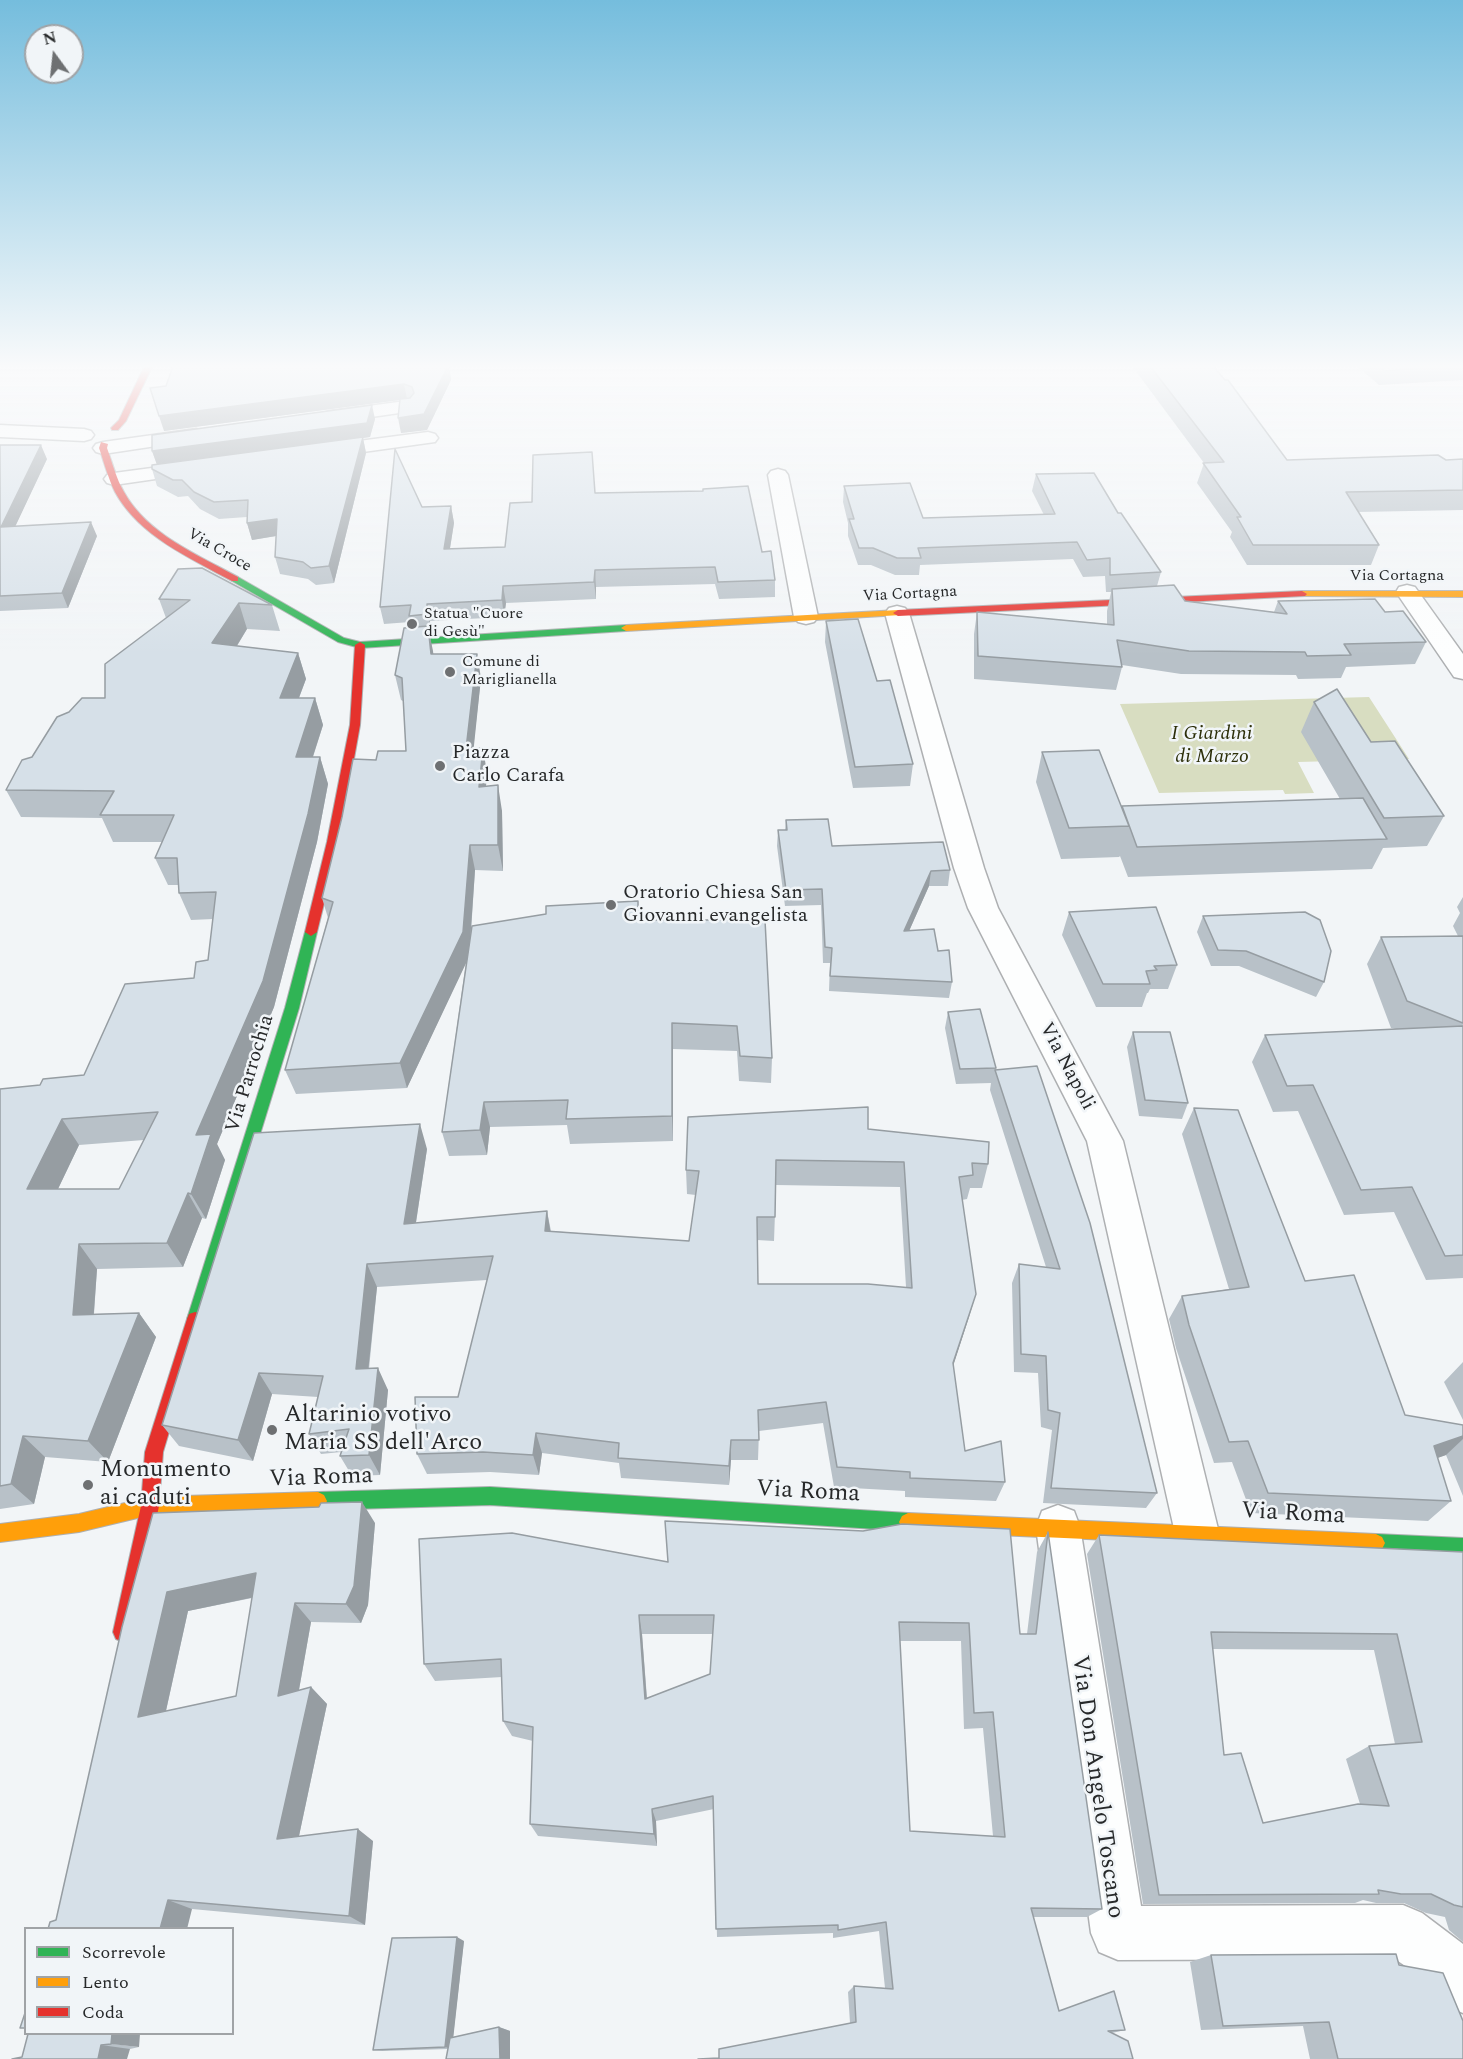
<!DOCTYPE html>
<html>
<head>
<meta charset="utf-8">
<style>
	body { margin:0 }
	#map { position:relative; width:1463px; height:2059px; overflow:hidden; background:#f2f5f7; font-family:Spectral,serif }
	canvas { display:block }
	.legend { position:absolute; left:24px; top:1927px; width:210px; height:108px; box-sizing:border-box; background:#f1f5f8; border:2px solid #a0a3a6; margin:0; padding:8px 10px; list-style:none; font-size:18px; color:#27292a }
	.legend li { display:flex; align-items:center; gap:12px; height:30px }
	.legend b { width:30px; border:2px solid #a0a3a6 }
	.north { position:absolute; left:24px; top:24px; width:60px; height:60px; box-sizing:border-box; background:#f1f5f8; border:2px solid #a0a3a6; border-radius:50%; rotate:345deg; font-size:16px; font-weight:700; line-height:24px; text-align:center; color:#27292a }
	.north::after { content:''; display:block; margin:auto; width:21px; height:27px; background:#6e7072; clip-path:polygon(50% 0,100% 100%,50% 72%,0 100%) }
</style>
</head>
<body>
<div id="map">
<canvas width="1463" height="2059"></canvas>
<ul class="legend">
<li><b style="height:8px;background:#30b455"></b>Scorrevole</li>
<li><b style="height:8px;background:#ff9f0a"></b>Lento</li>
<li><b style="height:8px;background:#e5322d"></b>Coda</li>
</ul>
<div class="north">N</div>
</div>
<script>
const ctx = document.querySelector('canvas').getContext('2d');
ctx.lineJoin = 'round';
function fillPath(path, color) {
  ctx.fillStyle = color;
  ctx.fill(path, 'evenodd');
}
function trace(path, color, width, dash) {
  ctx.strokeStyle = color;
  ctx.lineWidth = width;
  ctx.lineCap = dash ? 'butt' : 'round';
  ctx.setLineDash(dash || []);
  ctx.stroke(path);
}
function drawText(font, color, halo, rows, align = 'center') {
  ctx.font = font + ' Spectral,serif';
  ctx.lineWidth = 5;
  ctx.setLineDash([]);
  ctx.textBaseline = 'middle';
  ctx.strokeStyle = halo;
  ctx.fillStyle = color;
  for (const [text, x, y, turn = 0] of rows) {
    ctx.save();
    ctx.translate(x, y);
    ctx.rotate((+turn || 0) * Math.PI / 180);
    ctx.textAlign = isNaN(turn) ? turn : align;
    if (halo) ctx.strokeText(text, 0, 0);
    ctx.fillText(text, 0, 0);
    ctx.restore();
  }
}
const green = new Path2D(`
	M1369 697 1409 759 1298 762 1314 793 1285 794 1283 790 1159 793 1120 704Z`);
const street = new Path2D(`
	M406 401 413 403 415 407 413 411 330 423 323 421 321 417 323 413 330 411Z
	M0 425 84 429 91 431 94 435 91 439 84 441 0 437Z
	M196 429 203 431 206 435 203 439 103 454 96 452 93 448 96 444 103 442Z
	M428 432 435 434 438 438 435 442 320 458 313 456 310 452 313 448 320 446Z
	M197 462 204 464 207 468 204 472 114 485 107 483 104 479 107 475 114 473Z
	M778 469 785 471 788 475 818 617 814 622 806 624 798 622 794 617 768 475 771 471Z
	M1407 585 1415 587 1463 654V679L1454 677 1396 592 1399 587Z
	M897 606 905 608 909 613 984 868 998 908 1123 1141 1219 1533 1213 1549 1197 1555 1181 1549 1175 1533 1087 1141 968 908 954 868 885 613 889 608Z
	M1058 1505 1074 1511 1080 1527 1141 1906 1403 1905 1422 1913 1463 1944V2013L1444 2005 1420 1976 1395 1959 1118 1960 1099 1952 1091 1933 1036 1527 1042 1511Z`);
const fast = new Path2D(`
	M232 577H238L344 638 360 642 626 625 631 628 626 631 360 648 338 642 232 581Z
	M311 928 317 932 299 1008 203 1319 201 1324 195 1326 189 1324 187 1319 285 1008 305 932Z
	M490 1487 908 1513 914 1516 917 1522 914 1528 908 1531 490 1505 318 1510 312 1507 309 1501 312 1495 318 1492Z
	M1376 1534 1463 1538V1556L1376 1552 1370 1549 1367 1543 1370 1537Z`);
const slow = new Path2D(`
	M1302 591H1463V597L1299 596 1297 594Z
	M898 610 903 613 901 615 626 631 621 628 626 625Z
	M318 1492 324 1495 327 1501 324 1507 318 1510 150 1515 79 1532 0 1542V1524L79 1514 150 1497Z
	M908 1513 1376 1534 1382 1537 1385 1543 1382 1549 1376 1552 908 1531 902 1528 899 1522 902 1516Z`);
const jam = new Path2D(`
	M144 367H152L126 421 118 430H112L111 428 119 420Z
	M101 442 108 444 107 448C112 462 116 478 124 492 147 534 198 555 238 577V581H232C190 558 139 536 115 492 108 478 104 462 99 448Z
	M1302 591 1307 594 1305 596 898 616 893 613 898 610Z
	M360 642 365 645 360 725 339 842 317 932 311 936 305 932 327 842 350 725 355 645Z
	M195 1312 201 1314 203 1319 163 1452 159 1506 133 1632 130 1639 123 1642 116 1639 113 1632 141 1506 145 1452 187 1319 189 1314Z`);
const wall = new Path2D(`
	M173 366H449L451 380 427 430 401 433 400 400 164 431 166 386Z
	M1132 366H1213L1287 460H1446L1463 459V510L1358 512 1379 545 1371 565H1247L1230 537 1232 532 1197 483 1204 463Z
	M1357 366H1463V380L1379 385Z
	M375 419 370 437 363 438 366 453 334 583 316 585 308 579 280 574 275 557 276 536 252 540 247 523V517L219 519 200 509 188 496 178 497 157 486 152 469 157 464 152 451Z
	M0 445 47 459 15 526 97 536 68 608 0 611Z
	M1036 474 1118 513 1161 572 1157 586 1185 601 1274 612 1278 601 1385 612 1426 642 1415 664 1346 667 1341 678 1298 679 1296 675 1181 674 1122 665V667L1116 690 974 679V634L977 612 1107 624V611L1111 592H1106L1105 576 1083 577 1073 559 920 565 919 575H895L871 565H858L848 536V523L843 502 844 486 923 518 1044 515 1032 491Z
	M595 493 762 552 775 580V597L719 599 715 584 596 587V599L506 603 504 617 430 621 431 632H429L433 654 481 678 473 749 487 773 486 786 502 811 503 871 475 870 471 932 638 901 639 920 772 1058 771 1083 739 1081 737 1051 673 1049V1141L570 1144 567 1125 490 1127 487 1155 449 1156 442 1132 466 962 407 1088 296 1094 285 1070 328 918 322 898 376 760 406 751 403 701 401 700 395 675 411 627 410 622 384 624 380 607 422 507 451 506 454 523 450 549 505 547 532 502Z
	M159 599 272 605 280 631 247 629 237 646 298 653 306 679 299 698H315L323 725 313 757H320L328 784 317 842 274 1007 217 1144 225 1160 206 1219 202 1218 183 1267 97 1269 94 1314 139 1313 156 1337 108 1462 45 1457 34 1504 0 1509V1089L40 1085 84 1075 194 978 208 960 213 919 191 920 179 893V885H168L155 858 162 842H113L102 818 21 817 6 790 32 757 105 698 166 618ZM144 1140 119 1189H58L79 1145Z
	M826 621 877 681 913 764 910 786 853 788 825 642Z
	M1314 702 1371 742 1444 816 1427 846 1383 848 1372 869 1128 877 1120 856 1119 857 1061 859 1036 782 1042 752 1121 808 1340 799 1301 732Z
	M786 820 832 846 950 870 948 886H929L909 931 938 951 952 982 949 998 829 991 830 963H823L821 905 785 906 777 846 778 830H785Z
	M1463 897V1278L1426 1280 1394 1212 1344 1215 1298 1111 1273 1112 1252 1062 1265 1035 1396 1029 1391 1028 1367 964 1381 937 1458 936 1453 926 1460 913 1457 907Z
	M1069 912 1177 965 1168 989H1150L1148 993H1147L1142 1007H1096L1062 935Z
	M1203 916 1324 982 1316 997 1239 966H1211L1197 932Z
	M948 1012 996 1068V1070L1157 1493 1146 1508 1043 1503 1052 1430 1041 1427 1038 1373 1014 1372 1012 1283 1019 1264 1046 1267 990 1090 991 1083 956 1084 945 1028Z
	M1133 1032 1188 1103 1182 1119 1139 1116 1127 1047Z
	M1194 1108 1305 1281 1405 1415 1463 1425V1496L1446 1455 1437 1458 1451 1501 1428 1521 1251 1513 1232 1462 1214 1463 1176 1348 1169 1319 1182 1296 1229 1289 1182 1134Z
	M868 1129 988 1164 982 1188H970L967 1199 962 1200 976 1294 953 1365 965 1451 1005 1482 996 1501 905 1497V1491L834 1487 823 1423 759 1431 758 1460H731L729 1485 621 1478 619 1463 542 1453 539 1475 490 1472 427 1474 417 1454 458 1397 487 1280 377 1287 369 1369 388 1390 380 1475 352 1476 340 1456 341 1452 321 1454 309 1434 318 1397 272 1394 253 1461 179 1446 162 1425 427 1149 416 1223 547 1211 551 1231 689 1241 696 1195 687 1194 686 1170ZM776 1185 900 1187 906 1287 758 1284 757 1240 774 1241Z
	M1463 1362V1420L1444 1382Z
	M665 1521 1020 1634H1027L1037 1552 1048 1532 1102 1909 1087 1917H1033L1059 2011 1125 2030 1112 2033 719 2058 850 2023 848 1992 854 1986 885 1988 879 1931 833 1938V1933L717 1937 714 1809 656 1821 657 1846 538 1836 530 1824 533 1741 512 1736 503 1721 502 1677 435 1681 424 1664 668 1562ZM642 1634H713L710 1674 647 1698ZM900 1641H961L964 1729 983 1728 993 1836 910 1831Z
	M375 1523 368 1605 361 1623 311 1622 299 1690 311 1687 327 1704 299 1836 373 1841 365 1925 192 1909 56 1920 122 1627ZM252 1598 236 1696 166 1711 188 1611Z
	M1099 1535 1463 1552V1942L1449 1930 1445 1917 1426 1913 1404 1903H1376L1363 1900 1355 1903 1143 1904 1087 1554ZM1213 1649 1374 1650 1395 1744 1369 1746 1346 1759 1360 1804 1263 1823 1224 1755Z
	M464 1941 453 2037 499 2027 510 2031V2059H446L448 2049 382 2051 373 2050Z
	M1211 1955 1399 1965 1463 2059H1310L1303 2026 1201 2030 1190 1962Z
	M28 2034 139 2047 130 2049 22 2057Z`);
const shadedWall = new Path2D(`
	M448 366H449L451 380 427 430 401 433 398 418Z
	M404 384 407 399 164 431 159 416Z
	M372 405 375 419 370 437 363 438 366 453 334 583 329 566 362 438 157 465 152 451Z
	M41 445 47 459 8 542 1 527Z
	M451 506 454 523 447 566 444 549Z
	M277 519 282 535 252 540 247 523Z
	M91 522 97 536 68 608 62 593Z
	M595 570 596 587V599L594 582Z
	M503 586 506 603 504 617 502 600Z
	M239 603 247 629 222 670 212 643Z
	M427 604 430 621 431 632 428 614Z
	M428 626 433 651 436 679 431 654Z
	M298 653 306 679 289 724 280 698Z
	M477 654 481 678 471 774 466 749Z
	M315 698 323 725 304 784 296 757Z
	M483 748 487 773 484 812 479 787Z
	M320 757 328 784 317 842 274 1007 217 1144 225 1160 206 1219 191 1194 196 1135Z
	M498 785 502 811 503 871 498 845Z
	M470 845 475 870 469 957 407 1088 400 1063Z
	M931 871 929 886 902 947 904 931Z
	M672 1023 673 1049V1141L672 1116Z
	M484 1102 490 1127 487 1155 480 1130Z
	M62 1119 79 1145 46 1214 27 1189Z
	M420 1124 427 1149 412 1248 404 1224Z
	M188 1193 202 1218 183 1267 167 1243Z
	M547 1211 551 1235 545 1231Z
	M79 1244 97 1269 92 1338 73 1315Z
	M367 1264 377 1287 366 1391 356 1369Z
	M976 1294 969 1317 947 1385 953 1363Z
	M139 1313 156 1337 108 1462 88 1441Z
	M378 1368 388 1390 380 1475 369 1455Z
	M259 1373 272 1394 253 1461 238 1440Z
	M536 1433 542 1453 539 1475 533 1455Z
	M23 1436 45 1457 34 1504 11 1484Z
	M1463 1436V1439L1446 1455 1412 1467 1434 1446Z
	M731 1440V1460L729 1485V1466Z
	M362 1502 375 1523 368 1605 361 1623 346 1604Z
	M256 1573 274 1593 188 1611 161 1733 138 1717 167 1592Z
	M295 1603 311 1622 295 1712 278 1696Z
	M639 1615 642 1634 648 1715 645 1699Z
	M311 1687 327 1704 296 1850 277 1839Z
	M652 1809 656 1821 657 1846 654 1834Z
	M358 1829 373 1841 365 1925 349 1916Z
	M168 1900 192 1909 187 1929H160Z
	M457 1937 464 1941 452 2049 445 2047Z
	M499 2027 510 2031V2059H500Z
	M112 2034H140L139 2047 111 2044Z
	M101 2045 130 2049 127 2059H98Z`);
const building = new Path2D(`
	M173 366H448L424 414 398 418 400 399 410 398 414 393 412 387 404 384 159 416 150 388 166 386Z
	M1150 366H1213L1225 380H1228L1287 460 1438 455 1446 460 1463 459V490L1346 492 1379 545H1253L1237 517H1241L1203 463 1224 462Z
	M1379 366H1451L1384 371Z
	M372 405 367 423 152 451V435Z
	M363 437 329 566 311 568 303 562 275 557 277 519 247 523 248 500 214 502 194 492 182 480H173L152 469V465Z
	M0 445H41L1 527 91 522 62 593 0 596Z
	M395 449 422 507 451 506 444 549 505 547 510 503 532 502 533 455 592 452 595 493 703 491V489L748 486 762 552 771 551 775 580 718 582 715 567 595 570 594 582 503 586 502 600 427 604 428 614 409 616 411 605 380 607Z
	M1094 473 1118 513H1121L1161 572 1110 575V558L1087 560 1077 542 918 548 921 558H897L873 548H859L849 519H854L844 486 910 483 923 518 1055 514 1036 474Z
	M202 568 272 605 239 603 212 643 298 653 280 698H315L296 757H320L308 814 263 981 196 1135 211 1134 191 1194 188 1193 167 1243 79 1244 73 1315 139 1313 88 1441 23 1436 11 1484 0 1486V1089L40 1085 43 1079 84 1075 125 984 194 978 196 962 208 960 216 892 179 893 177 858H155L174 815H100L114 791 6 790 22 760 32 757 57 717 69 712 82 698H105V664L190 600 159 599 178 569ZM158 1112 119 1189H27L62 1119Z
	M1174 585 1185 601 1287 614 1278 601 1375 599 1385 612 1403 611 1426 642 1344 644 1351 655 1307 656 1305 652 1189 651 1117 640 1122 667 978 656 977 612 1114 625 1112 589Z
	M858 619 877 681 890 680 913 764 855 767 826 621Z
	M428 626 431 654H477L466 749 483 748 479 787 498 785V845H470L463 932 400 1063 285 1070 333 902 322 898 342 817 353 759 376 760 378 751H406L402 678 395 675 404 628Z
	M1337 689 1371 742 1395 741 1444 816 1384 818 1314 702Z
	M1099 750 1129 826 1069 828 1042 752Z
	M1363 798 1387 839 1137 847 1122 806Z
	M828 819 832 846 943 842 950 870 931 871 904 931 934 929 938 951 949 950 952 982 830 976 832 948 825 947 822 889 786 890 778 830H787L786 820Z
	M638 901V920H765L772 1058 740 1056 737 1026 672 1023V1116L566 1119 568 1100 484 1102 480 1130 442 1132 472 926 546 914V906Z
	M1156 907 1177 965 1154 966 1157 970 1146 971 1150 984H1103L1069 912Z
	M1305 912 1320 920 1331 951 1324 982 1246 951 1218 950 1203 916Z
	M1463 936V1023L1407 1001 1381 937Z
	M980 1009 996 1068 960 1069 948 1012Z
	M1463 1026V1255L1445 1256 1412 1187 1361 1190 1313 1085 1287 1086 1265 1035Z
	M1133 1032H1170L1188 1103 1145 1100Z
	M1037 1066 1090 1223 1157 1493 1051 1488 1060 1413 1048 1410 1046 1356 1021 1354 1019 1264 1060 1269 995 1070Z
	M868 1107V1129L989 1142 988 1164 972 1163 973 1175 959 1177 976 1294 953 1363 965 1451 1001 1441 1005 1482 910 1478V1472L837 1467 826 1402 758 1410 759 1440H731L729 1466 618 1458 619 1443 536 1433 533 1455 483 1452 417 1454 415 1397H458L493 1256 367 1264 356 1369 378 1368 369 1455 340 1456 349 1429 309 1434 323 1376 259 1373 238 1440 162 1425 254 1133 420 1124 404 1224 547 1211 545 1231 689 1241 699 1171 686 1170 688 1117ZM776 1160 904 1162 912 1288 868 1284H758L757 1217H775Z
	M1194 1108 1238 1110 1305 1281 1354 1275 1405 1415 1463 1425V1436L1434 1446 1451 1501 1268 1493 1248 1441 1229 1442 1189 1325 1182 1296 1249 1287Z
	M362 1502 354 1586 346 1604 295 1603 278 1696 311 1687 277 1839 358 1829 349 1916 168 1900 160 1929H48L50 1922 56 1920 122 1627 153 1513 319 1507 321 1503ZM256 1573 236 1696 138 1717 167 1592Z
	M665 1521 863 1531 902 1524 1010 1529 1020 1634H1036L1048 1532 1102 1909 1031 1908 1059 2011 1114 1991 1125 2030 1108 2031 1128 2041 1133 2059H698L719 2058V2049L856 2022 854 1986 893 1989 886 1922 838 1930V1925L716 1929 713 1796 652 1809 654 1834 530 1824 533 1727 503 1721 501 1659 424 1664 419 1539 512 1533 668 1562ZM639 1615H714L710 1674 645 1699ZM899 1622 969 1623 974 1713 993 1712 1005 1837 910 1831Z
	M1099 1535 1463 1552V1907L1454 1905 1431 1894H1401L1378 1890 1379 1894 1159 1895ZM1211 1632 1397 1634 1422 1742 1369 1746 1389 1806 1358 1804 1263 1823 1241 1753 1224 1755Z
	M457 1937 445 2047 373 2050 392 1938Z
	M1396 1954 1399 1965 1443 1973 1463 2021V2059H1338L1329 2022 1223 2026 1211 1955Z
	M26 2010V2028H20Z
	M499 2027 500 2059H446L450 2038Z
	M28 2034H112L111 2044 101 2045 98 2059H12L22 2057Z`);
const markers = [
	[412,624,6,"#6e7072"],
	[450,672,6,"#6e7072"],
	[440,766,6,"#6e7072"],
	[611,905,6,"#6e7072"],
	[272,1430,6,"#6e7072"],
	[88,1485,6,"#6e7072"]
];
const farStreetnames = [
	["Via Croce",219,551,30],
	["Via Cortagna",1397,577],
	["Via Cortagna",910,595,-3]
];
const farPoinames = [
	["Statua \"Cuore",424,615],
	["di Gesù\"",424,633],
	["Comune di",462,663],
	["Mariglianella",462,681]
];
const parkNames = [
	["I Giardini",1212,735],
	["di Marzo",1212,758]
];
const poiNames = [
	["Piazza",452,754],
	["Carlo Carafa",452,777],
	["Oratorio Chiesa San",623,894],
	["Giovanni evangelista",623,917]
];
const streetNames = [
	["Via Napoli",1066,1067,62],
	["Via Parrochia",251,1074,-73]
];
const nearPoinames = [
	["Altarinio votivo",284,1416],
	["Maria SS dell'Arco",284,1444],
	["Monumento",100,1471],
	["ai caduti",100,1499]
];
const nearStreetnames = [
	["Via Roma",321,1479,-2],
	["Via Roma",808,1493,3],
	["Via Roma",1293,1515,3],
	["Via Don Angelo Toscano",1096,1787,82]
];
fillPath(green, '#d8ddc1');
trace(street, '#aeb0b2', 3);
trace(fast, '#aeb0b2', 2);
trace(slow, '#aeb0b2', 2);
trace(jam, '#aeb0b2', 2);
fillPath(street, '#fdfefe');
fillPath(fast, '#30b455');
fillPath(slow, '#ff9f0a');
fillPath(jam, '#e5322d');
fillPath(wall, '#b8c1c8');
fillPath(shadedWall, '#969da2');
fillPath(building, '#d6e0e8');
trace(building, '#969da2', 1.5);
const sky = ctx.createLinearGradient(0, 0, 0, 655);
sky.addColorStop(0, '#75bddd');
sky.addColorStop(0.56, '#f9fafb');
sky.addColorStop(1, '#f9fafb00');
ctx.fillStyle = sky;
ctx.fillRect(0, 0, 1463, 655);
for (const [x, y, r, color] of markers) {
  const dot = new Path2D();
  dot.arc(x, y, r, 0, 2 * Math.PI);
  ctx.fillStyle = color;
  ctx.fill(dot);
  trace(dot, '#f1f5f8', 2);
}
drawText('16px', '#27292a', '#f1f5f8', farStreetnames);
drawText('16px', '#27292a', '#f1f5f8', farPoinames, 'left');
drawText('italic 20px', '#2c2f09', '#f1f5f8', parkNames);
drawText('20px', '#27292a', '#f1f5f8', poiNames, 'left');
drawText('20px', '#27292a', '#f1f5f8', streetNames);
drawText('24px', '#27292a', '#f1f5f8', nearPoinames, 'left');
drawText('24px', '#27292a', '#f1f5f8', nearStreetnames);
</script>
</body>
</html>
